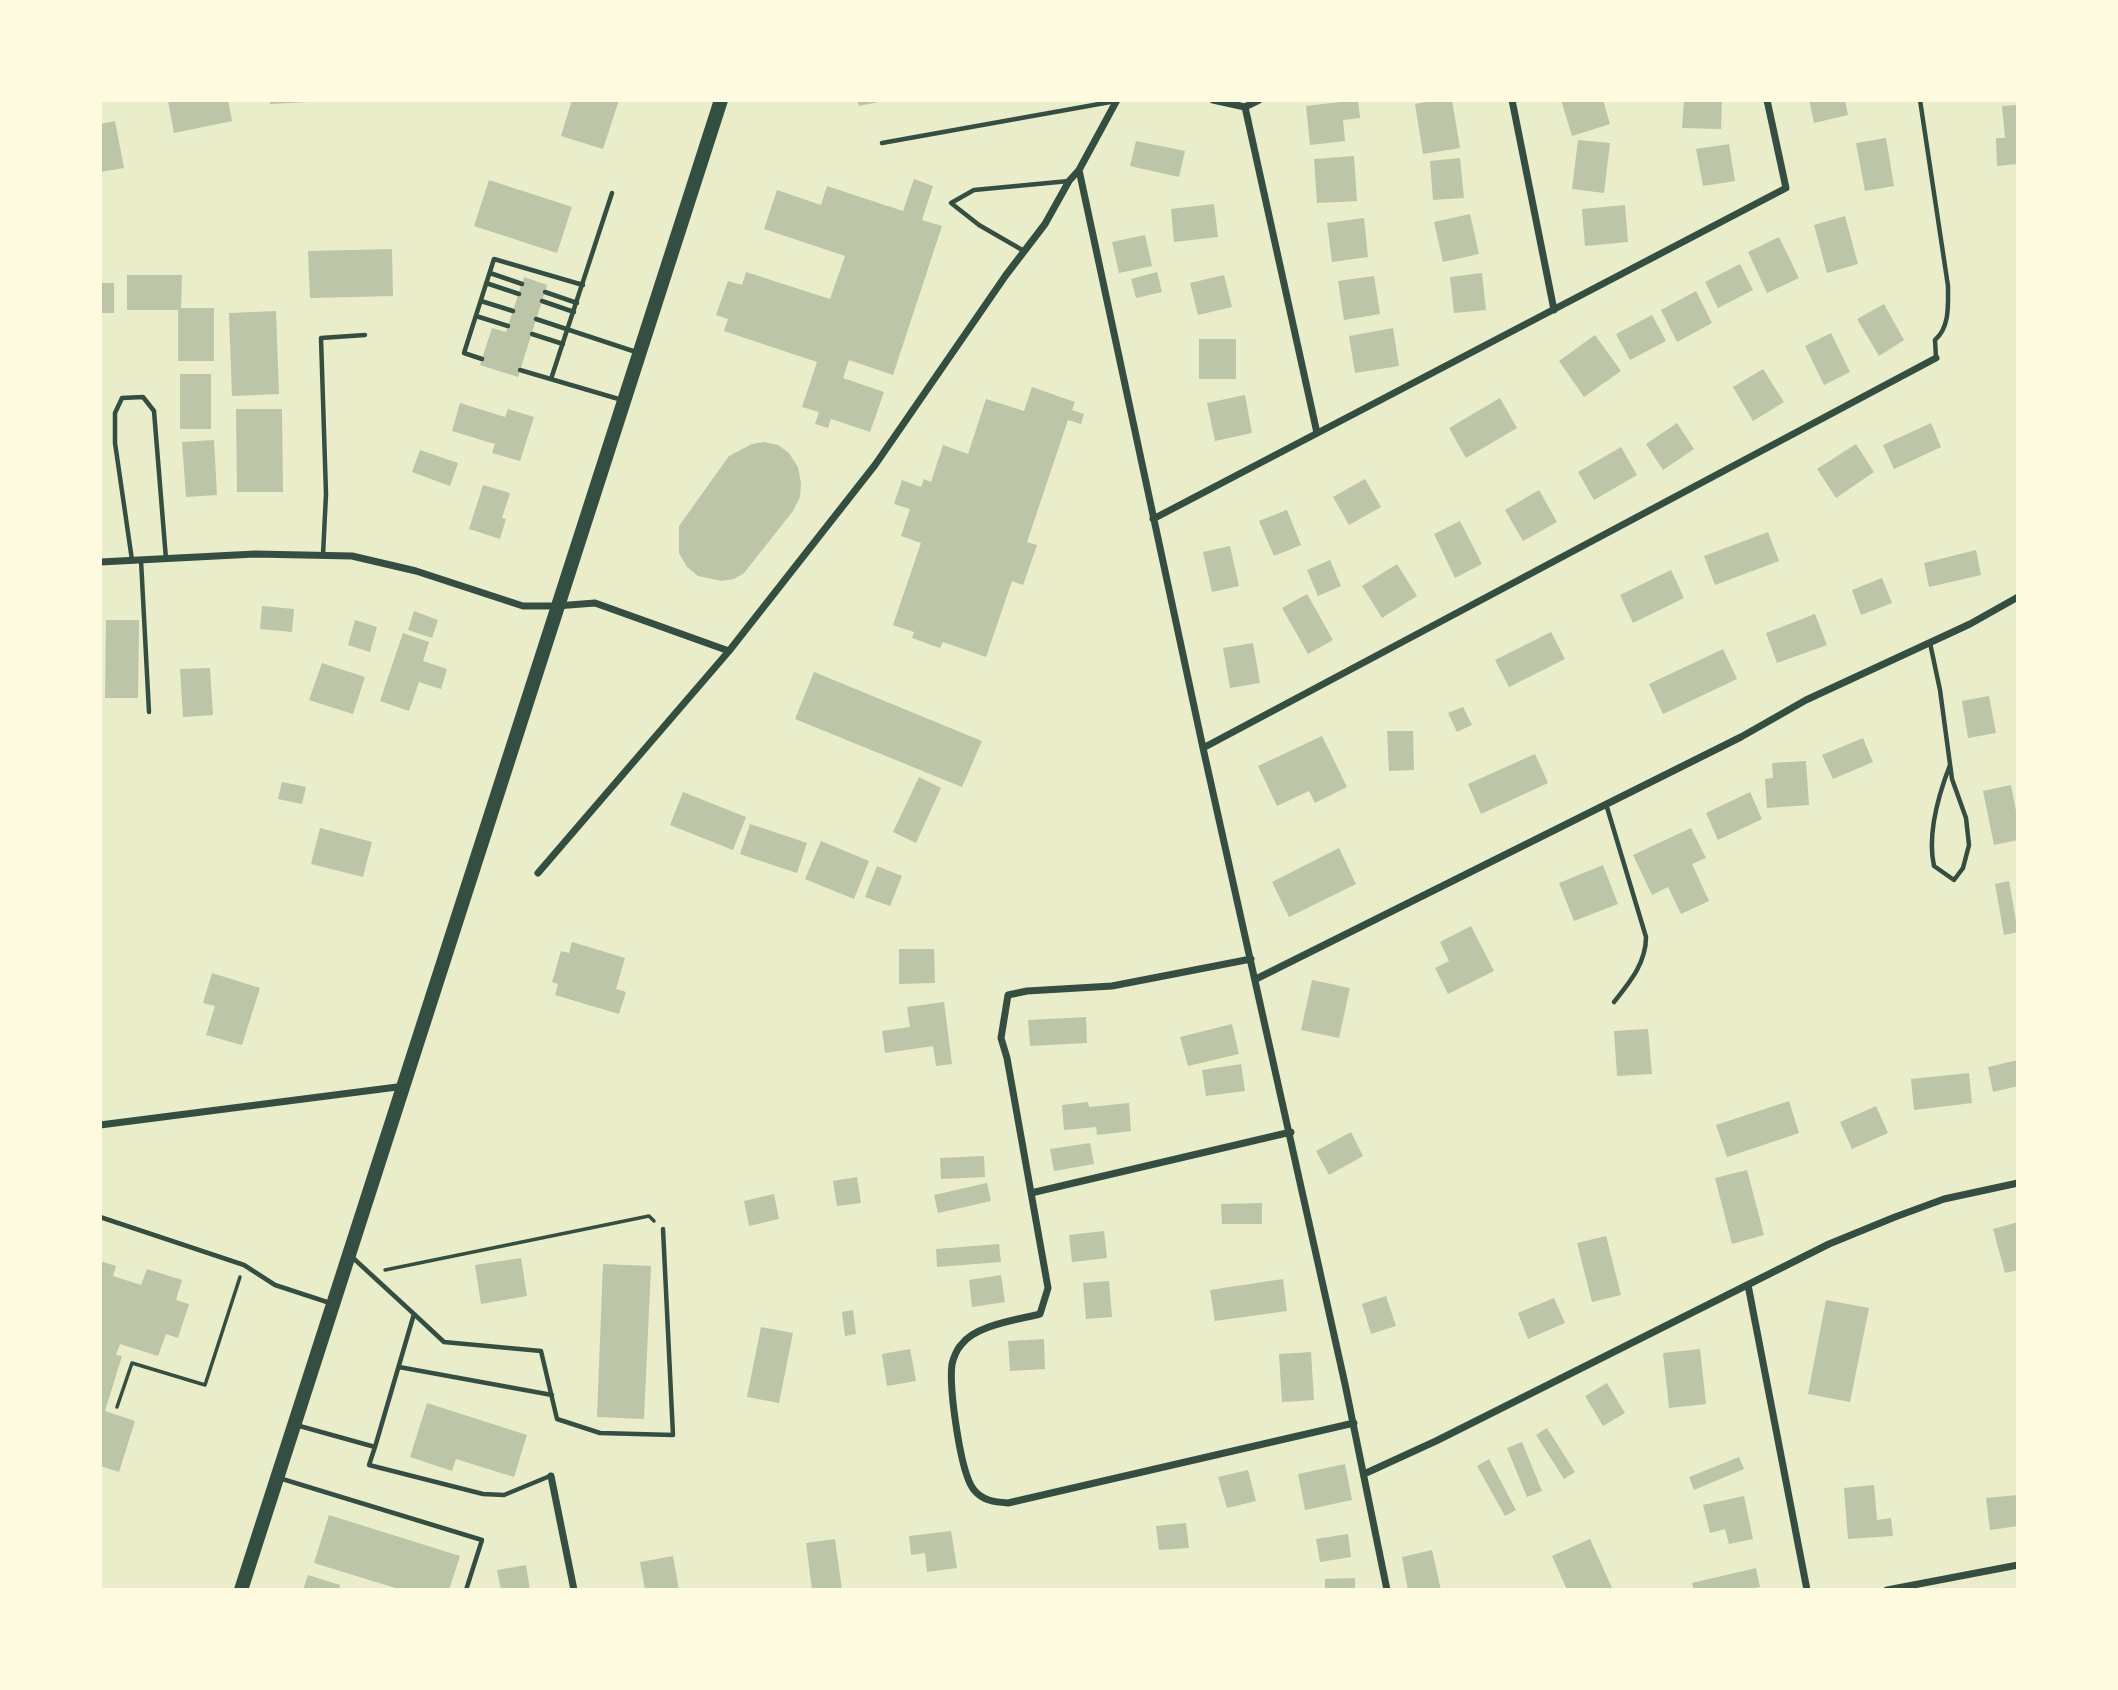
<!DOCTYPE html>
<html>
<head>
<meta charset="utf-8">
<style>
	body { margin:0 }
	#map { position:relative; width:2118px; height:1690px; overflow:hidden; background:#e9edc9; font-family:Poppins,sans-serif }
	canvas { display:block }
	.frame { position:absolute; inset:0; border:102px solid #fefae0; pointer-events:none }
</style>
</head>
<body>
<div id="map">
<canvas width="2118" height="1690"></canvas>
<div class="frame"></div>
</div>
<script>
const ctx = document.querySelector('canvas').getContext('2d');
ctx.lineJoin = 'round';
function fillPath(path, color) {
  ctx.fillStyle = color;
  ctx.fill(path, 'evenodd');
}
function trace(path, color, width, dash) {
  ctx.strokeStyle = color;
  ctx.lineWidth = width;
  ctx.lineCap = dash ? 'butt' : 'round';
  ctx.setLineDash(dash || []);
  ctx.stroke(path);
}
const building = new Path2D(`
	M228 100 232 121 174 133 168 101Z
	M270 100H309V102L270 104Z
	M572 100H619L603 149 561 136Z
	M857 100H884V101L859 106Z
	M1358 100 1360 118 1343 120 1345 141 1310 145 1306 106Z
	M1438 100H1452L1460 148 1423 154 1415 104Z
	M1561 100H1603L1610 124 1572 136Z
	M1684 100H1722L1721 129 1682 128Z
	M1809 100H1845L1848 115 1814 123Z
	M2018 105V164L1997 166 1996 138H2005L2002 106Z
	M115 121 124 168 100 172V124Z
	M1886 138 1894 186 1865 191 1856 143Z
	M1578 140 1610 143 1604 193 1572 189Z
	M1136 141 1185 151 1179 177 1130 166Z
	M1729 144 1735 181 1703 186 1696 149Z
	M1354 156 1357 201 1317 203 1314 159Z
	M1460 158 1464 198 1433 200 1430 161Z
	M914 179 933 186 922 220 942 226 893 375 849 360 843 378 884 392 870 432 831 419 828 428 815 424 819 412 802 407 817 362 724 331 728 319 716 315 728 281 742 285 746 272 830 299 845 256 764 229 777 190 821 205 827 186 903 211Z
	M489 180 572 207 557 253 474 226Z
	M1214 204 1218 237 1174 242 1171 209Z
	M1625 205 1628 242 1585 246 1582 209Z
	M1470 214 1479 254 1443 262 1434 222Z
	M1845 216 1858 264 1827 273 1814 225Z
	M1364 218 1368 257 1332 262 1327 223Z
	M1145 235 1152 266 1119 273 1112 242Z
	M1779 237 1799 278 1767 293 1748 252Z
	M392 249 393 296 310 298 308 251Z
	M1740 264 1753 290 1718 308 1705 282Z
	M1157 272 1162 292 1136 298 1131 279Z
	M1482 273 1486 310 1454 313 1450 277Z
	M127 275H182L181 308H214V361H178V310H127Z
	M1224 275 1232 307 1198 315 1190 283Z
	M1374 276 1380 314 1344 320 1338 281Z
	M524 277 547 285 518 377 480 365 492 328 506 332Z
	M100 283H114V313H100Z
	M1696 291 1712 323 1677 342 1661 310Z
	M1884 304 1904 340 1879 356 1857 319Z
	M276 311 279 394 232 396 229 313Z
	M1652 315 1666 341 1630 360 1616 334Z
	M1393 328 1399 366 1355 373 1349 336Z
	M1831 333 1850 372 1824 385 1805 346Z
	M1595 335 1621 371 1584 397 1559 361Z
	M1199 339H1236V379H1199Z
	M1763 369 1784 402 1753 421 1733 387Z
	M180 374H211V429H180Z
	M1032 387 1075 402 1072 410 1084 414 1081 424 1068 420 1027 542 1037 545 1023 585 1012 581 986 657 943 642 940 648 912 638 914 632 893 625 921 543 901 536 910 509 894 504 902 480 921 487 924 479 931 482 943 445 968 454 986 399 1024 411Z
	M1245 395 1252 433 1215 441 1207 403Z
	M1500 398 1517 428 1466 458 1449 428Z
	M460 403 505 417 508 409 534 417 520 461 492 453 495 444 452 431Z
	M236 409H282L283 492H237Z
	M1677 423 1694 449 1663 470 1646 444Z
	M1931 423 1941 447 1894 469 1883 445Z
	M214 440 217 495 186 497 182 442Z
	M764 442 778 445 789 453 798 467 801 483 800 497 793 511 744 573 734 579 722 581 698 576 687 567 679 553V526L729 456 752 444Z
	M1856 444 1874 472 1836 498 1817 469Z
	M1621 447 1637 475 1594 500 1578 472Z
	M420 450 458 463 450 486 412 472Z
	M1365 479 1381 507 1349 525 1333 497Z
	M483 485 510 493 502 518 506 519 500 539 469 529Z
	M1539 490 1557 522 1523 541 1505 510Z
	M1287 510 1301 545 1274 556 1259 521Z
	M1460 521 1482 564 1455 578 1434 534Z
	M1768 532 1779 561 1715 585 1704 556Z
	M1230 546 1239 586 1212 592 1203 552Z
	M1976 550 1981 575 1929 587 1924 563Z
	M1330 560 1341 586 1318 596 1307 570Z
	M1397 564 1417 596 1382 618 1362 586Z
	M1671 570 1684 598 1633 623 1620 595Z
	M1882 578 1892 603 1861 615 1852 590Z
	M1307 594 1333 640 1308 654 1282 608Z
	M262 606 294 609 292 632 260 629Z
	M414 611 438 620 432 638 408 630Z
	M1815 614 1827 645 1777 663 1766 633Z
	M106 620H139L138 698H105Z
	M355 620 377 627 370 652 348 645Z
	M1551 632 1565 659 1509 687 1495 660Z
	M403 633 429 642 423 661 447 669 441 689 419 682 409 711 380 701Z
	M1253 643 1260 683 1230 688 1223 648Z
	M1723 649 1737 679 1663 714 1649 684Z
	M322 663 365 677 353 714 309 700Z
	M210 668 213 715 183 717 180 669Z
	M814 672 982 741 962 787 795 719Z
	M1989 696 1996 733 1968 738 1962 701Z
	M1463 707 1472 725 1457 732 1448 713Z
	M1387 731H1413L1414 770 1389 771Z
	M1322 736 1347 787 1315 803 1309 791 1277 806 1258 766Z
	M1863 738 1873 762 1833 779 1822 755Z
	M1535 754 1548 783 1481 814 1468 784Z
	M1806 761 1809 805 1767 808 1765 779 1773 778 1772 763Z
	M919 777 941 788 916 843 893 832Z
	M282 782 306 787 302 804 278 799Z
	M2011 785 2018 821V840L1994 845 1983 791Z
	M683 792 746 817 733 850 670 825Z
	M1750 792 1762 819 1718 840 1706 813Z
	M750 824 807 843 797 873 740 854Z
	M320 828 372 842 363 877 311 864Z
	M1691 828 1706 858 1692 864 1709 901 1681 914 1668 887 1652 895 1633 855Z
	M821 841 869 861 854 899 805 879Z
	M1339 848 1356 884 1289 917 1272 882Z
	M1603 865 1618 904 1574 921 1559 883Z
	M877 866 902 876 890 906 865 897Z
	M2009 881 2018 932 2004 935 1995 884Z
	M1471 926 1494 971 1448 994 1435 968 1449 961 1440 942Z
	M572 942 625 958 616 989 626 992 619 1014 555 995 558 984 552 982 561 951 569 953Z
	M899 949H934L935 983 899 984Z
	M212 973 260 988 242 1045 206 1035 215 1006 203 1003Z
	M1312 980 1350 988 1339 1038 1301 1030Z
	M944 1002 952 1064 936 1066 933 1046 885 1053 882 1031 910 1027 907 1007Z
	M1086 1017 1087 1043 1030 1046 1028 1020Z
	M1232 1024 1239 1054 1188 1066 1180 1037Z
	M1648 1029 1652 1074 1617 1076 1614 1031Z
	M2018 1060V1086L1993 1092 1988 1067Z
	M1241 1064 1245 1091 1206 1096 1202 1070Z
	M1969 1073 1972 1103 1914 1110 1911 1079Z
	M1789 1101 1799 1133 1727 1157 1716 1125Z
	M1088 1102 1089 1107 1129 1103 1131 1131 1097 1135 1096 1127 1064 1130 1062 1105Z
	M1876 1106 1888 1133 1852 1149 1840 1122Z
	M1351 1132 1363 1156 1329 1175 1316 1151Z
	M1090 1143 1094 1164 1054 1171 1050 1149Z
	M984 1156 985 1177 941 1179 940 1158Z
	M1747 1170 1764 1235 1732 1244 1715 1178Z
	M857 1177 861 1203 837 1206 833 1181Z
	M987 1183 991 1201 938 1213 934 1195Z
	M774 1194 779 1219 749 1226 744 1201Z
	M1262 1203V1224H1222L1221 1204Z
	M2018 1222V1270L2005 1273 1993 1229Z
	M1104 1231 1107 1258 1072 1262 1069 1235Z
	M1606 1236 1621 1295 1592 1302 1577 1243Z
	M999 1244 1001 1262 937 1267 936 1249Z
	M521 1258 527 1296 481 1304 475 1265Z
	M100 1261 116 1266 113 1276 141 1285 147 1269 182 1280 176 1300 189 1304 178 1338 166 1334 158 1356 120 1344 116 1355 122 1356 105 1411 135 1421 119 1472 100 1466Z
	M603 1264 651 1266 644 1419 597 1417Z
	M1001 1275 1005 1302 972 1307 969 1280Z
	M1283 1279 1287 1311 1215 1321 1210 1290Z
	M1109 1281 1112 1317 1086 1319 1083 1283Z
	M1386 1296 1396 1326 1371 1334 1362 1304Z
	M1554 1298 1565 1323 1528 1339 1518 1313Z
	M1826 1300 1869 1308 1850 1402 1808 1394Z
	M853 1310 856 1334 845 1336 842 1312Z
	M761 1327 793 1333 779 1403 747 1397Z
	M1044 1339 1045 1369 1010 1371 1008 1341Z
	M910 1349 916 1381 887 1386 882 1354Z
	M1700 1349 1706 1404 1669 1408 1663 1353Z
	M1311 1352 1314 1400 1282 1402 1279 1354Z
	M1607 1383 1625 1413 1603 1426 1585 1396Z
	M427 1403 527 1435 514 1477 456 1459 452 1471 410 1457Z
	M1547 1428 1575 1472 1564 1479 1536 1435Z
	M1522 1442 1542 1491 1527 1497 1507 1448Z
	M1739 1457 1744 1469 1694 1490 1689 1477Z
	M1489 1459 1516 1510 1505 1516 1477 1466Z
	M1345 1464 1352 1500 1305 1510 1298 1474Z
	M1248 1470 1256 1501 1227 1508 1218 1477Z
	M1874 1485 1877 1520 1891 1518 1893 1536 1848 1539 1844 1488Z
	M2018 1495V1526L1990 1530 1986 1498Z
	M1744 1496 1753 1539 1729 1544 1725 1529 1710 1533 1703 1505Z
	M329 1515 460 1556 449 1590H402L314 1563Z
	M1186 1523 1189 1548 1159 1550 1156 1526Z
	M951 1531 957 1568 927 1572 925 1553 911 1555 909 1536Z
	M1348 1534 1351 1557 1320 1562 1316 1539Z
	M835 1539 842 1590H812L806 1543Z
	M1590 1539 1612 1588 1606 1590H1567L1552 1556Z
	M1432 1550 1441 1590H1408L1402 1557Z
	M673 1556 679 1590H645L640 1562Z
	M526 1565 530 1590H501L497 1570Z
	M1756 1568 1760 1587 1746 1590H1694L1692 1583Z
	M308 1575 340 1585 339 1590H303Z
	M1355 1578V1590H1325V1579Z`);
const path = new Path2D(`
	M385 1270 649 1216 654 1221
	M117 1407 132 1363 205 1385 240 1277`);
const service = new Path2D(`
	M1920 100 1948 286C1948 305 1950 327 1935 340L1936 358
	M882 143 1116 101
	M1024 251 979 225 951 203 974 190 1069 181
	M490 273 522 284
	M486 283 519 294
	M545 292 577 303
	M481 301 513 311
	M542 301 574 312
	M476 316 508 326
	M536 319 639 353
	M532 334 563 344
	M482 359 464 353 494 259 583 285
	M520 370 622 400
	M551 379 612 193
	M323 555 326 494 321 338 365 335
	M132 560 115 443V413L122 398 143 397 154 411 166 559
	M141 560 149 712
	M1930 643 1940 690 1952 779 1966 818 1969 845 1963 868 1954 880 1934 866C1927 834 1938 796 1950 765
	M1606 804 1646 937C1646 963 1630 982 1614 1002
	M100 1217 244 1265 275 1285 330 1303
	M352 1257 414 1314 375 1447
	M414 1314 444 1342 541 1351 557 1419 600 1433 673 1435 663 1229
	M399 1367 552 1395
	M296 1425 375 1447 369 1465 483 1494 504 1495 550 1476
	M279 1478 482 1540 466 1590`);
const minor = new Path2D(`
	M1213 100 1245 107 1259 100
	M1512 100 1554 310
	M1245 107 1317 433
	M1079 170 1203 748 1345 1384 1387 1590
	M1153 519 1786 188 1767 100
	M100 562 255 554 352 556 416 571 523 606H556L595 603 729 651
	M1203 748 1936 358
	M538 873 729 651 875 465 1006 275 1045 224 1069 181 1079 170 1117 100
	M1251 959 1112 986 1027 991 1008 995 1001 1038 1007 1058 1048 1288 1040 1314C1017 1320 975 1325 961 1345 957 1349 953 1359 952 1364 949 1387 960 1473 974 1490 983 1501 995 1502 1008 1503L1354 1423
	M1256 979 1741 737 1806 700 1970 624 2018 597
	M100 1125 405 1086
	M1031 1193 1291 1132
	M1748 1285 1807 1590
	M1364 1474 1436 1441 1829 1244 1895 1217 1944 1199 2018 1183
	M551 1476 574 1590
	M1887 1590 2018 1565`);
const primary = new Path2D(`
	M241 1590 721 100`);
fillPath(building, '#bcc5a7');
trace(path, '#344e41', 3.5);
trace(service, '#344e41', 4.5);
trace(minor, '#344e41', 7);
trace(primary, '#344e41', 14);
</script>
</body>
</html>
